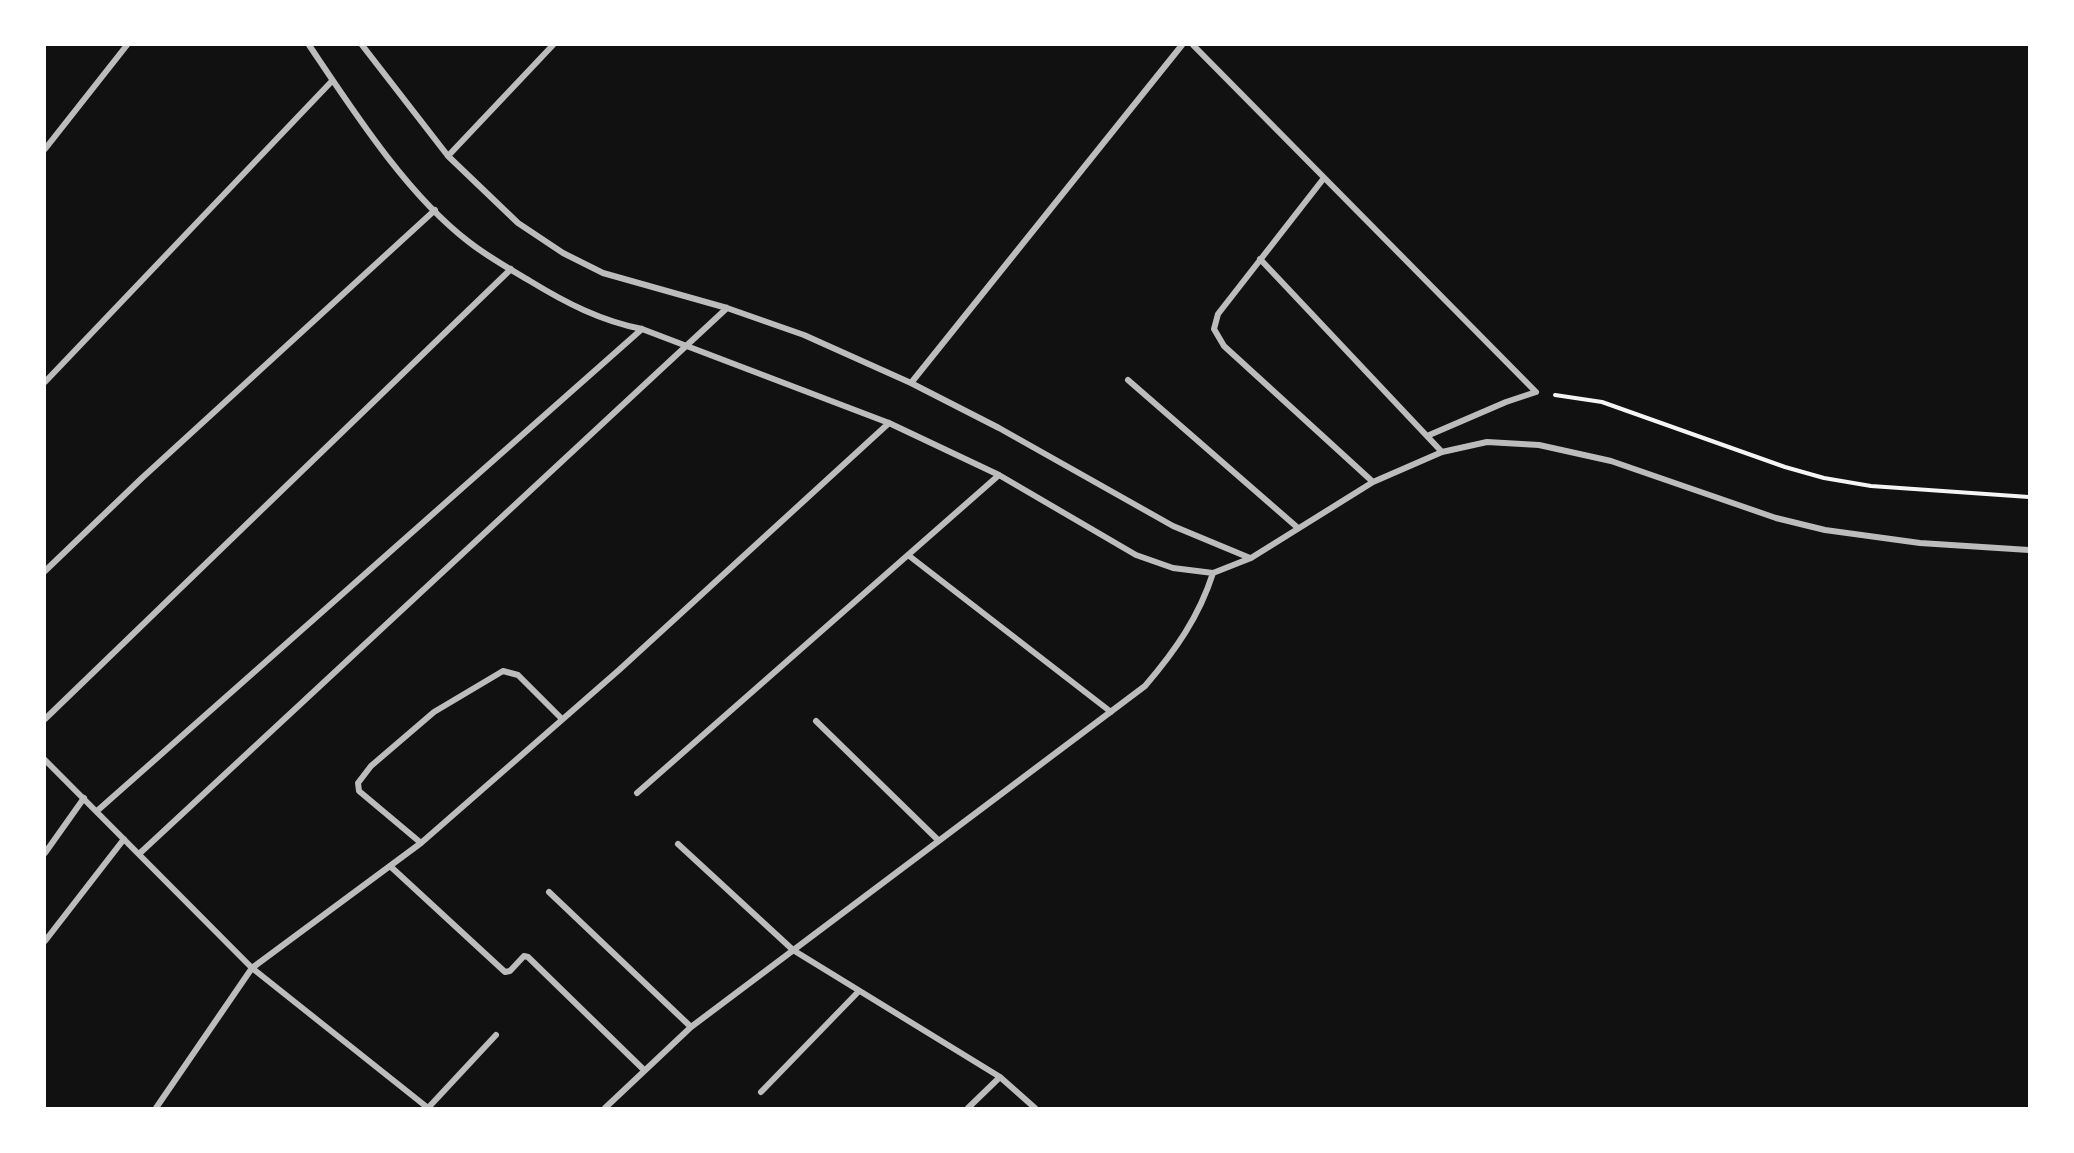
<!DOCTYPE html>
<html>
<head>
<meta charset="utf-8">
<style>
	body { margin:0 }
	#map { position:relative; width:2074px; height:1153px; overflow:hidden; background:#111; font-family:"PT Sans",sans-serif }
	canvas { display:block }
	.frame { position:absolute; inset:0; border:46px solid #fff; pointer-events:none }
</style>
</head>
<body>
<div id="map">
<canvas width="2074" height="1153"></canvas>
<div class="frame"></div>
</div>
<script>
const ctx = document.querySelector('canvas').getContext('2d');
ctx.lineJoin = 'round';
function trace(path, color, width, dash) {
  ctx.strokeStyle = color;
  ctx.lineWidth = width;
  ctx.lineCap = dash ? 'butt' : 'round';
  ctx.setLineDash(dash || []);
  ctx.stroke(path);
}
const path = new Path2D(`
	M1555 395 1602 402 1785 467 1824 478 1871 486 2029 497`);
const minor = new Path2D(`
	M309 45C352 109 407 195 469 242 488 257 510 269 530 281 566 303 601 321 642 329L889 423 999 475 1136 555 1173 568 1213 573 1251 558 1373 482 1442 452 1487 442 1539 445 1611 461 1776 518 1825 530 1920 543 2029 550
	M362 45 448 156 518 223 563 253 603 273 727 308 804 335 911 383 999 428 1173 526 1250 558
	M1193 45 1536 392 1506 402 1427 436
	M45 149 127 45
	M448 156 553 45
	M1324 178 1218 314 1214 329 1224 346 1373 482
	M1260 259 1442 452
	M1128 380 1298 528
	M45 382 332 81
	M911 383 1182 45
	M908 555 1111 712
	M45 571 142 478 435 210
	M45 719 511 269
	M816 721 939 841
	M45 760 252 968 428 1108
	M637 793 999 475
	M97 811 642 329
	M421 843 359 791 358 783 371 766 434 712 503 671 518 675 562 719
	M678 844 793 950 1000 1077 1035 1108
	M45 853 84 798
	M139 854 727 308
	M390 866 505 972 510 971 524 956 528 957 644 1070
	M549 892 691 1027
	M45 941 124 839
	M761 1092 859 991
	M156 1108 252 968 421 843 619 670 889 423
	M428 1108 496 1035
	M605 1108 691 1027 1145 686C1175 651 1199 617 1213 573
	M968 1108 1000 1077`);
trace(path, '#f5f5f5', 4);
trace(minor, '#bcbcbc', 6);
</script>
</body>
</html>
